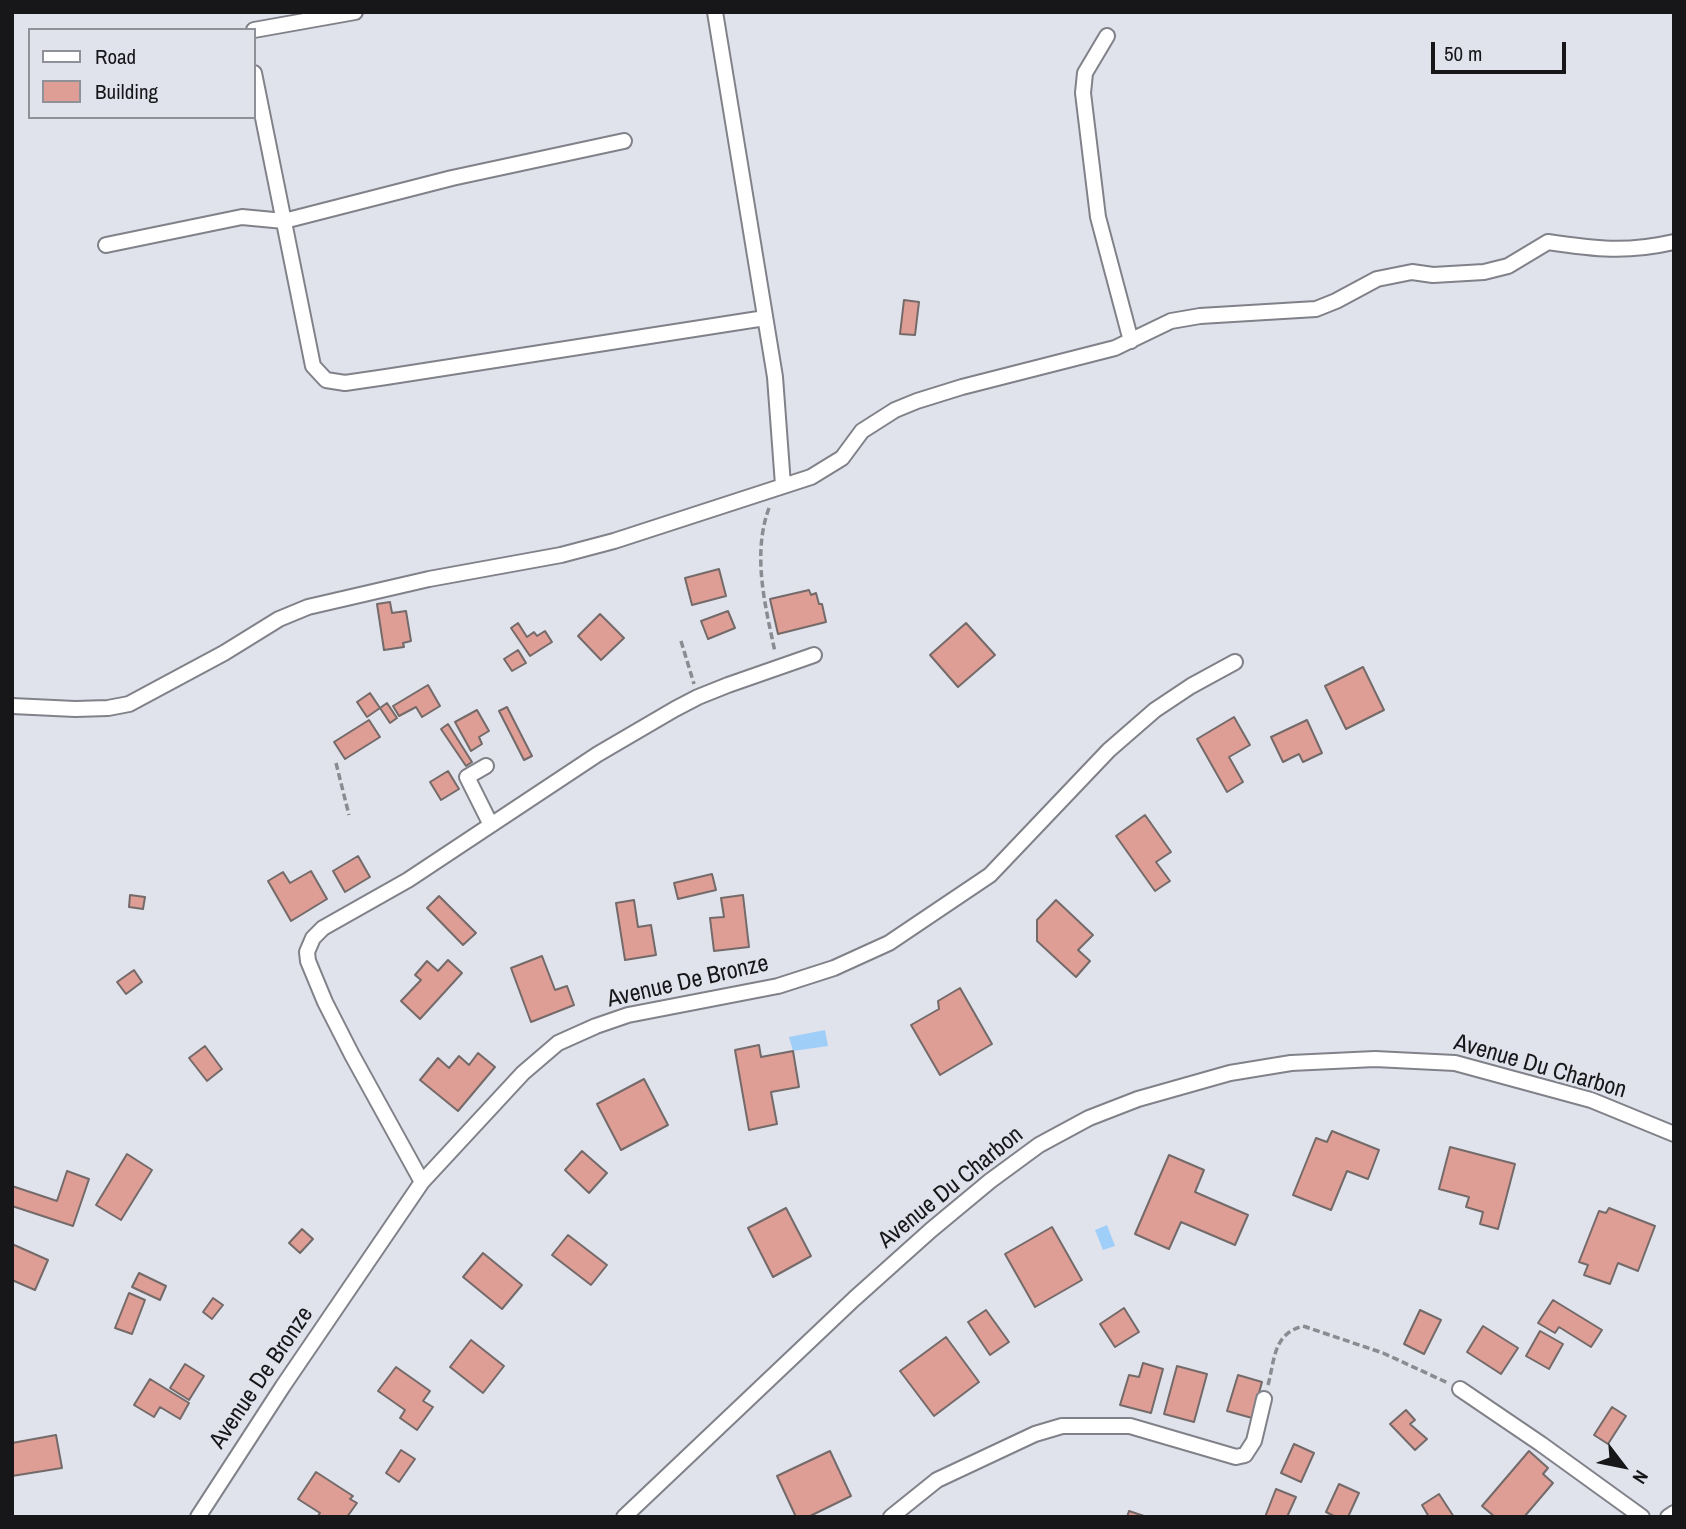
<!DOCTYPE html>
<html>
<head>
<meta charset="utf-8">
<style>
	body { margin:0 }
	#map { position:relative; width:1686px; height:1529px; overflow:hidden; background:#e1e3ec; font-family:"Archivo Narrow",sans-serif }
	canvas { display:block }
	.frame { position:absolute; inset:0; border:14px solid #17171a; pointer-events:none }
	.legend { position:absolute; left:28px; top:28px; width:228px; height:91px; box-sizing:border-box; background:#e1e3ec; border:2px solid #909198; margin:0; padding:9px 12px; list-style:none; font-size:21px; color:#17171a }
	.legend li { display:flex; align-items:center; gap:14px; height:35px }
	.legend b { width:35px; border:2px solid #909198 }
	.north { position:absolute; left:1588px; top:1431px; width:70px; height:70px; -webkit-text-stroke:5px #e1e3ec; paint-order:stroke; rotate:122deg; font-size:19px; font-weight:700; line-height:28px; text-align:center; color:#17171a }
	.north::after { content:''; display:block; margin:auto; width:24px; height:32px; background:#17171a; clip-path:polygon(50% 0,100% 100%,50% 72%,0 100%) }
	.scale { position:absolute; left:1431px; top:42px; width:135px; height:32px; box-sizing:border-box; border:4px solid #17171a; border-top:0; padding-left:9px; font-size:21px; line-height:24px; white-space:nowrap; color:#17171a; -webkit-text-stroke:5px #e1e3ec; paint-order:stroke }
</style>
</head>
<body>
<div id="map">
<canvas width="1686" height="1529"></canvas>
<div class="frame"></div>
<ul class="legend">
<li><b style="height:9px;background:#fff"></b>Road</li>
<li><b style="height:19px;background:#de9d95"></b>Building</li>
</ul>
<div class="north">N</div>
<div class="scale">50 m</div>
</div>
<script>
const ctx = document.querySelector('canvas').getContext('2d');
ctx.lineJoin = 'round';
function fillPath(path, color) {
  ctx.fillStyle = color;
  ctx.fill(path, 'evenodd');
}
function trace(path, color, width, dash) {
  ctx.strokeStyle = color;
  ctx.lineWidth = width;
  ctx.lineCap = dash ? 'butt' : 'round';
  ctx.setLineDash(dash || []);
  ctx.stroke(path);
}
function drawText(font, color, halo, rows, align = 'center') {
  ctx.font = font + ' "Archivo Narrow",sans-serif';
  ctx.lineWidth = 5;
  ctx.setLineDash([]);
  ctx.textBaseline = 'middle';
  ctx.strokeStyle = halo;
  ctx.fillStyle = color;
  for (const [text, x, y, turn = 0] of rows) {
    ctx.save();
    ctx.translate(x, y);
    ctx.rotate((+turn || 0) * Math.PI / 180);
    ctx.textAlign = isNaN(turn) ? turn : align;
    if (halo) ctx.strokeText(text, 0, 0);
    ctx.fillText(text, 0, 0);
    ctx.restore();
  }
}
const water = new Path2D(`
	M825 1030 828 1046 793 1051 789 1037Z
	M1107 1225 1115 1246 1103 1250 1095 1230Z`);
const building = new Path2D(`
	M904 300 919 302 915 335 900 334Z
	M719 569 726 596 692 605 685 578Z
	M809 590 811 595 816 593 819 604H822L826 622 778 634 770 599Z
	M390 602 392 613 406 611 411 641 403 643 404 647 384 650 377 604Z
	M728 611 735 628 708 639 701 621Z
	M600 614 624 638 601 660 578 636Z
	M518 623 527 637 534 632 537 636 545 631 552 642 530 656 511 628Z
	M966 623 995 655 958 687 930 655Z
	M518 650 526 663 512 671 504 659Z
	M1363 667 1384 710 1346 729 1325 686Z
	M428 685 440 706 422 717 416 707 399 716 393 706Z
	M370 693 380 708 367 717 357 702Z
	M387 703 397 718 390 723 380 708Z
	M507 707 532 756 524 760 499 711Z
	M477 710 489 731 479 737 482 744 471 751 455 722Z
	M1234 717 1250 745 1229 757 1243 782 1227 792 1197 739Z
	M369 720 380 737 345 759 334 742Z
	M1307 720 1322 753 1303 762 1299 754 1283 762 1271 737Z
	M448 724 472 762 466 766 441 729Z
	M448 771 459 789 441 800 430 782Z
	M1145 815 1171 852 1156 862 1170 881 1155 891 1116 836Z
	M358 856 370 877 345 892 333 871Z
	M311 871 327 899 291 921 268 881 283 872 290 883Z
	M712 874 716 890 678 899 674 883Z
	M130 895 145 897 143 909 129 907Z
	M743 895 749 947 714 951 710 918 724 917 721 898Z
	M439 896 476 933 463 945 427 908Z
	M634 900 638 927 651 925 656 955 625 960 616 903Z
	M1056 900 1093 935 1078 950 1090 961 1076 977 1037 941V920Z
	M542 956 555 990 567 986 574 1005 531 1022 511 968Z
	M448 960 462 973 420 1019 401 1001 421 980 415 975 427 961 438 971Z
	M134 970 142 982 126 994 117 982Z
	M960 988 992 1044 940 1075 911 1025 939 1009 938 1001Z
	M759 1045 761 1057 793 1051 799 1087 771 1092 777 1124 749 1130 735 1050Z
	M205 1046 222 1069 207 1081 189 1058Z
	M478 1053 495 1067 458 1111 420 1080 438 1058 449 1068 459 1056 469 1065Z
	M644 1079 668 1125 621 1150 597 1104Z
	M1332 1131 1379 1150 1368 1179 1347 1171 1331 1210 1293 1195 1316 1138 1327 1142Z
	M1450 1147 1515 1164 1498 1229 1480 1224 1483 1212 1466 1207 1469 1197 1439 1189Z
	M582 1151 607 1173 589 1193 565 1170Z
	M127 1154 152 1170 121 1220 96 1205Z
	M1169 1155 1204 1170 1195 1192 1248 1215 1235 1245 1181 1222 1169 1249 1135 1234Z
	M67 1171 89 1179 73 1226 12 1206V1186L57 1201Z
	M786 1208 811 1256 773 1277 748 1228Z
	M1609 1208 1655 1226 1638 1271 1618 1263 1610 1284 1584 1275 1588 1265 1579 1262 1599 1211 1606 1213Z
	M1052 1227 1082 1280 1035 1307 1005 1254Z
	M302 1229 313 1239 300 1253 289 1243Z
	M568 1235 607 1265 591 1285 552 1255Z
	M12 1244 48 1260 35 1290 12 1280Z
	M483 1253 522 1285 502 1309 463 1277Z
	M139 1273 166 1286 160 1300 132 1287Z
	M129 1293 145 1300 132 1334 115 1328Z
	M213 1298 223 1305 212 1319 203 1312Z
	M1553 1300 1602 1330 1591 1347 1559 1327 1555 1333 1538 1323Z
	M1124 1308 1139 1332 1115 1347 1100 1324Z
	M986 1310 1009 1342 990 1355 968 1322Z
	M1420 1310 1441 1320 1424 1354 1404 1344Z
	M1483 1326 1518 1348 1501 1374 1467 1352Z
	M1540 1331 1563 1344 1549 1369 1526 1356Z
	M946 1337 979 1382 934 1416 900 1371Z
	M471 1340 504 1366 483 1393 450 1367Z
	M1143 1363 1163 1369 1151 1413 1120 1405 1129 1375 1139 1377Z
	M185 1364 204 1376 189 1400 170 1388Z
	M1177 1366 1207 1374 1194 1422 1164 1414Z
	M396 1367 430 1391 423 1401 433 1407 417 1430 400 1418 405 1410 378 1391Z
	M1238 1375 1262 1382 1252 1418 1227 1411Z
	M150 1379 189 1403 180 1419 160 1407 154 1417 134 1405Z
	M1612 1407 1626 1416 1608 1444 1594 1435Z
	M1406 1410 1415 1420 1410 1424 1427 1439 1415 1450 1390 1424Z
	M56 1435 62 1468 12 1476V1443Z
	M1294 1444 1314 1453 1301 1482 1281 1473Z
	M401 1450 415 1459 399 1482 386 1473Z
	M830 1451 851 1496 808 1517H796L777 1476Z
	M1529 1451 1548 1468 1543 1474 1553 1483 1524 1517H1495L1482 1506Z
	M316 1472 353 1496 350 1499 357 1503 347 1517H317L320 1513 298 1499Z
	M1339 1484 1359 1493 1348 1517H1336L1326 1512Z
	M1276 1489 1296 1497 1287 1517H1265Z
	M1439 1494 1454 1517H1429L1422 1505Z
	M1129 1511 1147 1517H1127Z`);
const path = new Path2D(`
	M769 508C752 554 765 605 775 652
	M681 641 694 684
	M336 763 349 815
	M1268 1385C1275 1359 1273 1334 1303 1326L1383 1353 1448 1383`);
const street = new Path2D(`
	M715 12 775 377 783 485
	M254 30 355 12
	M1107 36 1085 73 1083 93 1098 217 1131 341
	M254 73 313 366 326 380 345 383 386 377 765 318
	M106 245 242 217 284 221 452 178 624 141
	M12 706 75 709 108 708 129 704 224 653 279 619 308 607 429 579 561 555 614 541 811 477 842 458 862 431 895 410 917 401 962 387 1115 348 1171 321 1200 316 1316 309 1336 301 1377 279 1412 272 1433 275 1484 272 1508 266 1548 242C1595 249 1626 253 1674 242
	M486 766 467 777 491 825
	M422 1182 352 1055 325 1002 308 961 307 952 313 938 323 928 408 880 598 754 675 709 698 697 728 685 814 655
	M1460 1389 1541 1444 1642 1517
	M198 1517 283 1386 422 1182 523 1073 558 1043 596 1026 628 1015 778 986 834 968 889 943 990 875 1109 750 1155 710 1191 686 1235 662
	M624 1517 854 1299 931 1230 990 1181 1039 1145 1089 1118 1138 1099 1230 1073 1291 1063 1375 1059 1455 1063 1591 1100 1674 1134
	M891 1517 937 1480 1035 1434 1062 1426H1130L1236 1457 1245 1455 1254 1441 1264 1399
	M1668 1517 1674 1513`);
const streetNames = [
	["Avenue De Bronze",688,982,-13],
	["Avenue Du Charbon",1540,1067,16],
	["Avenue Du Charbon",951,1188,-39],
	["Avenue De Bronze",262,1378,-56]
];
fillPath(water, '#9fcef9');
fillPath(building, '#de9d95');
trace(building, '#736a69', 2);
trace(street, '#808189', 18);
trace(path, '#8a8c92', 3.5, [7, 3.5]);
trace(street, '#fff', 14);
drawText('24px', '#17171a', '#e1e3ec', streetNames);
</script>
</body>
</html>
